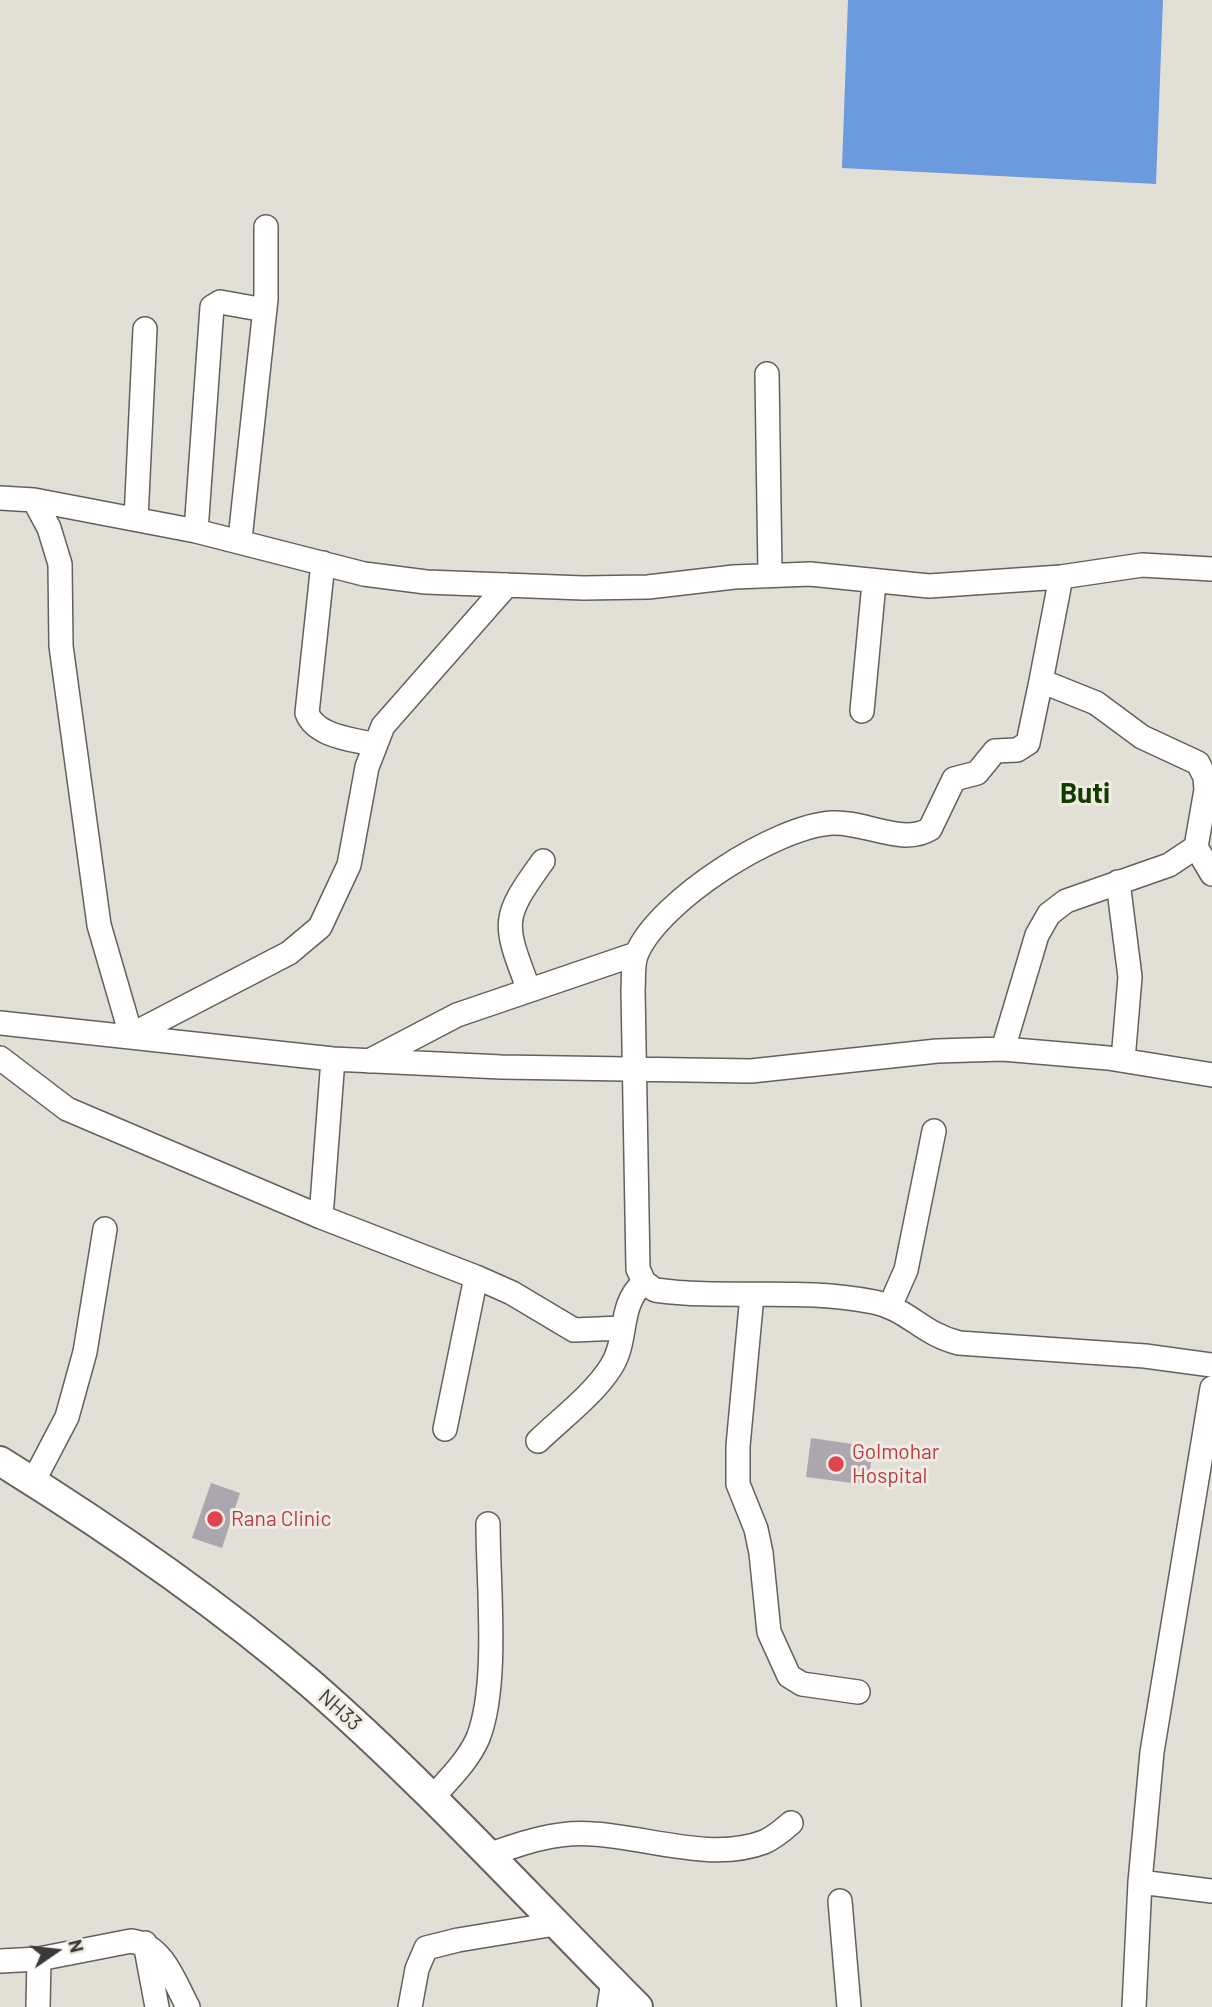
<!DOCTYPE html>
<html>
<head>
<meta charset="utf-8">
<style>
	body { margin:0 }
	#map { position:relative; width:1212px; height:2007px; overflow:hidden; background:#e2dfd6; font-family:Barlow,sans-serif }
	canvas { display:block }
	.north { position:absolute; left:21px; top:1916px; width:70px; height:70px; -webkit-text-stroke:5px #efece3; paint-order:stroke; rotate:76deg; font-size:19px; font-weight:700; line-height:28px; text-align:center; color:#3b3a37 }
	.north::after { content:''; display:block; margin:auto; width:24px; height:32px; background:#3b3a37; clip-path:polygon(50% 0,100% 100%,50% 72%,0 100%) }
</style>
</head>
<body>
<div id="map">
<canvas width="1212" height="2007"></canvas>
<div class="north">N</div>
</div>
<script>
const ctx = document.querySelector('canvas').getContext('2d');
ctx.lineJoin = 'round';
function fillPath(path, color) {
  ctx.fillStyle = color;
  ctx.fill(path, 'evenodd');
}
function trace(path, color, width, dash) {
  ctx.strokeStyle = color;
  ctx.lineWidth = width;
  ctx.lineCap = dash ? 'butt' : 'round';
  ctx.setLineDash(dash || []);
  ctx.stroke(path);
}
function drawText(font, color, halo, rows, align = 'center') {
  ctx.font = font + ' Barlow,sans-serif';
  ctx.lineWidth = 6;
  ctx.setLineDash([]);
  ctx.textBaseline = 'middle';
  ctx.strokeStyle = halo;
  ctx.fillStyle = color;
  for (const [text, x, y, turn = 0] of rows) {
    ctx.save();
    ctx.translate(x, y);
    ctx.rotate((+turn || 0) * Math.PI / 180);
    ctx.textAlign = isNaN(turn) ? turn : align;
    if (halo) ctx.strokeText(text, 0, 0);
    ctx.fillText(text, 0, 0);
    ctx.restore();
  }
}
const water = new Path2D(`
	M848 0H1163L1156 184 842 168Z`);
const building = new Path2D(`
	M811 1438 873 1447 868 1485 806 1477Z
	M211 1483 240 1493 222 1548 192 1538Z`);
const minor = new Path2D(`
	M767 374 770 574
	M0 498 34 500 196 531 364 574 426 582 583 588 648 587 734 577 810 574 929 586 1061 577 1142 565 1212 569
	M34 500 49 528 60 564 61 646 99 925 131 1035 289 953 320 927 349 865 367 767 383 726 507 585
	M136 519 145 329
	M196 531 212 307 220 302 265 310
	M240 539 266 299V227
	M323 563 307 713C316 737 353 739 375 745
	M1061 577 1041 681 1096 703 1142 737 1198 763 1205 777 1206 790 1196 847 1212 874
	M1041 681 1028 743 1017 750 995 751 977 773 954 779 930 829C902 846 864 821 832 823 776 826 660 900 637 953 632 963 634 979 633 990L638 1269 644 1282 655 1290C727 1300 802 1287 874 1302 908 1309 922 1334 959 1343L1145 1356 1212 1365
	M862 711 874 583
	M1118 882 1130 977 1123 1060
	M529 990C503 922 501 919 543 861
	M0 1023 333 1059 501 1067 751 1071 937 1051 1003 1049 1108 1058 1212 1075
	M1003 1049 1037 935 1049 914 1066 901 1169 865 1196 847
	M0 1058 67 1109 321 1217 476 1277 512 1293 574 1330 621 1328
	M369 1061 457 1015 636 954
	M321 1217 333 1059
	M752 1295 738 1446V1484L756 1529 761 1553 769 1632 789 1676 802 1684 858 1692
	M890 1306 906 1270 934 1131
	M445 1429 476 1277
	M538 1441C562 1418 594 1394 611 1367 629 1339 617 1306 644 1282
	M33 1482 67 1417 85 1352 105 1229
	M432 1798C448 1780 468 1761 478 1738 499 1685 488 1584 488 1524
	M488 1855C522 1843 556 1831 593 1834 647 1837 712 1862 764 1842 774 1838 783 1830 791 1823
	M1140 1882 1212 1891
	M840 1901 849 2007
	M145 1943 157 2007
	M0 1961 39 1959 131 1941C163 1945 174 1981 188 2007
	M38 2007 39 1959
	M410 2007 417 1969 426 1948 458 1940 555 1924
	M609 2007 613 1981
	M1134 2007 1140 1882 1152 1752 1212 1388`);
const major = new Path2D(`
	M0 1461C108 1528 213 1600 310 1683 426 1784 530 1899 638 2007`);
const markers = [
	[836,1464,9,"#e0444e"],
	[215,1519,9,"#e0444e"]
];
const healthNames = [
	["Golmohar",852,1452],
	["Hospital",852,1476],
	["Rana Clinic",231,1519]
];
const streetNames = [
	["NH33",340,1710,42]
];
const districtNames = [
	["Buti",1085,794]
];
fillPath(water, '#6c9adf');
fillPath(building, '#aba7af');
trace(minor, '#636159', 26);
trace(major, '#636159', 32);
trace(minor, '#fff', 23);
trace(major, '#fff', 28);
for (const [x, y, r, color] of markers) {
  const dot = new Path2D();
  dot.arc(x, y, r, 0, 2 * Math.PI);
  ctx.fillStyle = color;
  ctx.fill(dot);
  trace(dot, '#efece3', 2.5);
}
drawText('21px', '#be3a42', '#efece3', healthNames, 'left');
drawText('21px', '#3b3a37', '#efece3', streetNames);
drawText('bold 28px', '#133d00', '#efece3', districtNames);
</script>
</body>
</html>
